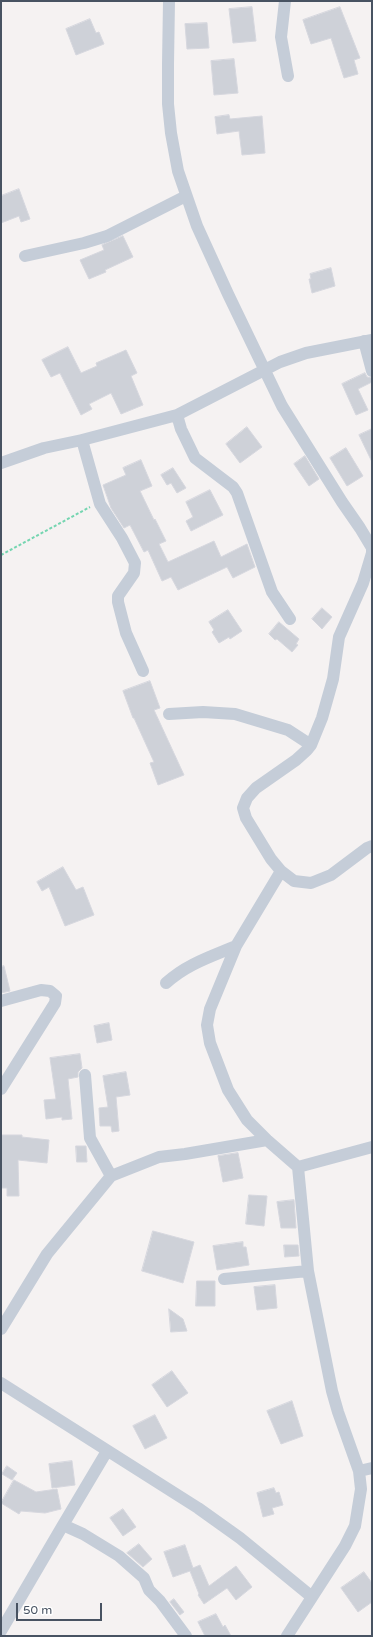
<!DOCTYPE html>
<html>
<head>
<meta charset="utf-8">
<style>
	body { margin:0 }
	#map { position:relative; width:373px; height:1637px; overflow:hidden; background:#f5f2f2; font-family:"Varela Round",sans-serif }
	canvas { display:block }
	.frame { position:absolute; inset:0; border:2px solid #485362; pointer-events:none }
	.scale { position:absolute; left:16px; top:1603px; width:86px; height:18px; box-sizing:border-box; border:2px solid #485362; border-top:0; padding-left:5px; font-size:12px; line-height:14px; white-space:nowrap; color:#485362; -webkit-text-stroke:3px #fff; paint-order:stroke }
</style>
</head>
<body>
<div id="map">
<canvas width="373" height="1637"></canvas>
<div class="frame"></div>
<div class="scale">50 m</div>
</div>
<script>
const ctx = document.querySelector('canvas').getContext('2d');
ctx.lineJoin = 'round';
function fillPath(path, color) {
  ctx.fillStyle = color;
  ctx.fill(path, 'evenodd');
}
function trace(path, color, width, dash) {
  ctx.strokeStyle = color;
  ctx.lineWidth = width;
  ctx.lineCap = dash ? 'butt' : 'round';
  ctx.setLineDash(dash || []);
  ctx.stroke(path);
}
const building = new Path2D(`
	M252 7 256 41 233 43 229 9Z
	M340 7 360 58 354 60 358 74 344 78 331 38 311 44 303 20Z
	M90 19 96 33 99 32 104 44 76 55 66 29Z
	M207 23 209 48 187 49 185 24Z
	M234 59 238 93 214 95 211 61Z
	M229 115 230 119 262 116 265 153 242 155 239 131 217 134 215 117Z
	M19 189 30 219 21 222 19 216 1 223V196Z
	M123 236 133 257 105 270 106 272 89 279 80 260 104 250 102 245Z
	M331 268 335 286 312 293 309 279H311L310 274Z
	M68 347 81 373 97 366 96 363 126 350 137 373 131 376 143 405 121 414 111 393 89 404 92 409 81 415 60 373 51 377 42 360Z
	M365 373 367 377 372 378V382L358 389 368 410 356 415 342 384Z
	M247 427 262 447 240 463 226 444Z
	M372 429V462L359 435Z
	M346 448 363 476 347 486 330 458Z
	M305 456 319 479 309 486 294 464Z
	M141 460 152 486 140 491 154 520 155 519 166 541 159 544 168 562 214 541 221 557 247 544 255 567 233 578 227 567 178 590 171 577 162 581 148 550 144 552 130 525 124 528 111 508 103 485 126 475 123 468Z
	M173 468 186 488 177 493 171 483 167 485 161 475Z
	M210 490 223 515 191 531 186 521 193 517 186 502Z
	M322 608 332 617 322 629 312 619Z
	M228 610 242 631 230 639 229 637 219 643 212 632 214 630 209 622Z
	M279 622 299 639 296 644 298 645 292 652 277 639 275 640 269 634Z
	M150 681 160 708 154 710 184 775 158 785 150 763 154 762 134 718H133L123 691Z
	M63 867 76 890 83 887 94 915 65 926 49 887 42 891 37 882Z
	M4 966 10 991 1 993V967Z
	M109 1023 112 1040 97 1043 94 1026Z
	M80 1054 82 1068 78 1072V1077L68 1079 72 1119 62 1120V1117L46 1119 44 1100 56 1099 50 1058Z
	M126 1072 130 1095 116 1097 119 1131 112 1132 111 1126H100L99 1108 108 1107 103 1076Z
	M1 1135H22V1137L49 1140 47 1163 18 1160 19 1196H7V1188H1Z
	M76 1146H86L87 1162H77Z
	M238 1153 243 1178 223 1182 218 1156Z
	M249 1195 267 1196 264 1226 246 1224Z
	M294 1200 296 1228H281L277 1202Z
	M153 1231 194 1242 183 1283 142 1271Z
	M243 1242V1247H246L249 1265 217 1270 213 1246Z
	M284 1245H298L299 1256 285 1257Z
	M197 1281H215V1306H196Z
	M275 1285 277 1308 257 1310 254 1287Z
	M169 1309 183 1319 187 1331 171 1332Z
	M172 1371 188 1393 167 1407 152 1385Z
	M292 1401 303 1436 281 1444 267 1411Z
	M155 1415 167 1438 145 1449 133 1426Z
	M72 1461 75 1485 52 1488 49 1464Z
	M7 1466 17 1473 12 1480 2 1474Z
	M14 1480 36 1492 57 1489 61 1509 45 1513 21 1511 19 1514 1 1503Z
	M274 1488 276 1493 279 1492 283 1505 272 1508 274 1514 263 1517 257 1493Z
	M123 1509 136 1527 123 1536 110 1518Z
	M139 1544 152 1559 143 1567 127 1553Z
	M185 1545 193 1568 200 1565 209 1586 236 1566 252 1587 236 1600 227 1588 204 1604 198 1595 199 1594 190 1571 173 1577 164 1552Z
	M364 1572 372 1583V1602L358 1612 341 1588Z
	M174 1599 184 1612 180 1615 170 1602Z
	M216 1614 223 1627 225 1625 231 1636H205L198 1622Z`);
const path = new Path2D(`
	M1 555 90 507`);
const minor = new Path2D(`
	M169 1 168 64V104L171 133 178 171 197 226 228 294 282 406 342 502 360 528 372 548V552
	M285 1 281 37 288 76
	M25 256 84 243 107 236 186 196
	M364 341 372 371
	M177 415 181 429 195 458 233 487 237 493 272 592 290 619
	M82 440 100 504 122 538 135 563 134 573 118 596V602L126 633 143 671
	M1 463 44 448 82 440 177 415 280 362 306 353 372 340
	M372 553 363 583 339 637 333 679 322 718 311 745 307 750 296 760 256 788 247 798 243 808 246 818 271 859 281 871 294 881 311 883 331 875 367 848 372 846
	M169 714 203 712 235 714 288 730 311 745
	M281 871 236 946 210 1009 207 1025 210 1043 228 1090 247 1120 267 1140 298 1167 308 1271 332 1391 338 1412 359 1471 361 1489 355 1526 345 1546 287 1636
	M166 983C187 964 210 957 236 946
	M1 1001 41 990 50 991 56 996 55 1003 1 1089
	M85 1075 90 1138 111 1176 159 1157 185 1154 267 1140
	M298 1167 372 1147
	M224 1279 308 1271
	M1 1329 47 1254 111 1176
	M1 1383 198 1508 240 1538 312 1597
	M359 1471 372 1468
	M63 1525 107 1451
	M1 1631 63 1525 83 1534 119 1556 144 1578 149 1590 160 1601 186 1636`);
fillPath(building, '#ced1d8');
trace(building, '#d6d7de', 1);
trace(path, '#74d5b0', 2, [3, 2]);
trace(minor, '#c5cdd8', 12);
</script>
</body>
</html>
